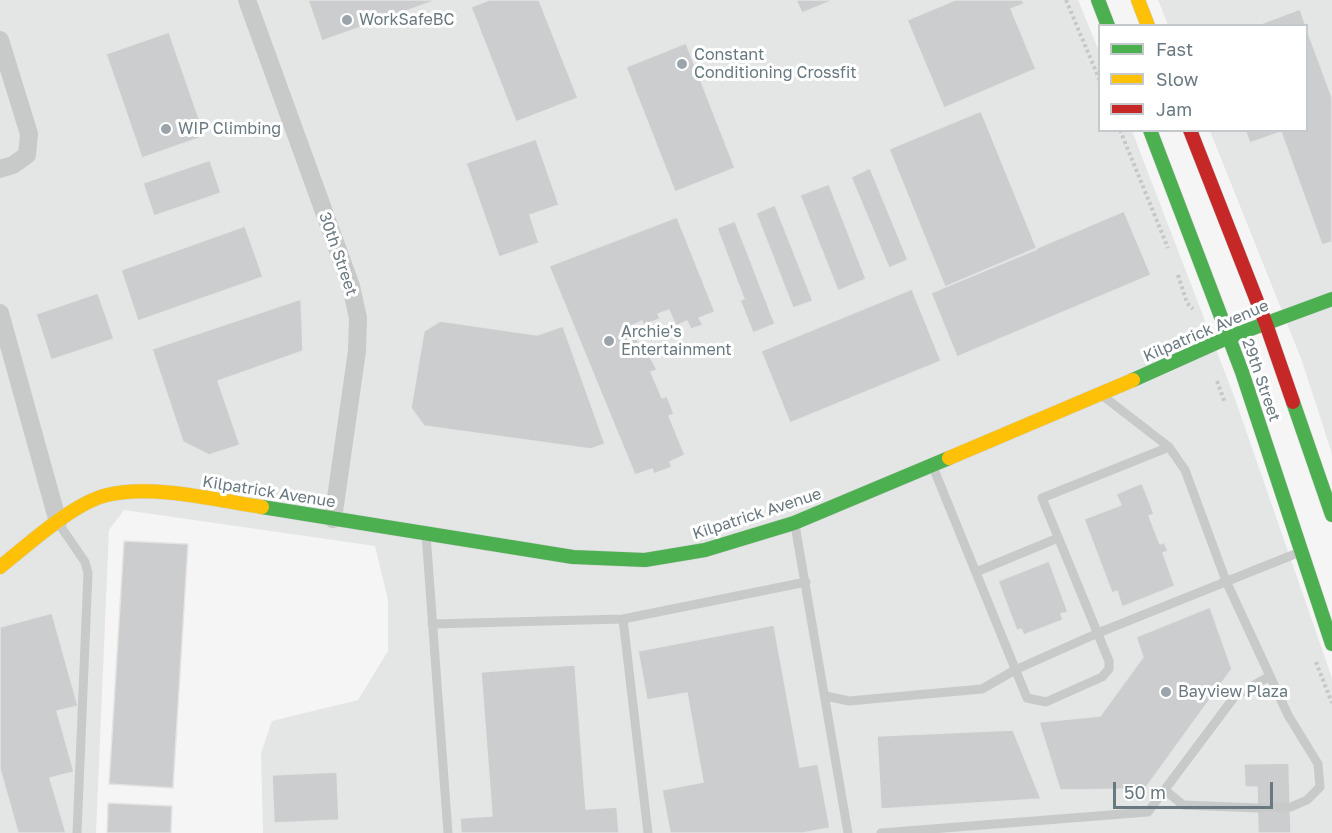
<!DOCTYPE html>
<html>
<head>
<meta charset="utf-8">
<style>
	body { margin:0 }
	#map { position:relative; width:1332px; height:833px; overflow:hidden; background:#f5f5f5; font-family:"Golos Text",sans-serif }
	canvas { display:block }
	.legend { position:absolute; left:1098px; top:24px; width:210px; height:108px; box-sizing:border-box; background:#fff; border:2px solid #c3c9cd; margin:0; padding:8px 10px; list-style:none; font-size:18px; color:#697981 }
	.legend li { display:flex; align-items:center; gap:12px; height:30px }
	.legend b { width:30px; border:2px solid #c3c9cd }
	.scale { position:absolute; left:1113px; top:782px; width:160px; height:27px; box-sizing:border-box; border:3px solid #697981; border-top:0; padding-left:8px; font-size:18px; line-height:21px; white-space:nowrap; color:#697981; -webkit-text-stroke:4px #fff; paint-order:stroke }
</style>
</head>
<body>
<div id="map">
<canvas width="1332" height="833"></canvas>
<ul class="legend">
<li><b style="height:8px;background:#4caf50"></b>Fast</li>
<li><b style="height:8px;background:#ffc107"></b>Slow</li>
<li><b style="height:8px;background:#c62828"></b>Jam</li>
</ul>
<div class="scale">50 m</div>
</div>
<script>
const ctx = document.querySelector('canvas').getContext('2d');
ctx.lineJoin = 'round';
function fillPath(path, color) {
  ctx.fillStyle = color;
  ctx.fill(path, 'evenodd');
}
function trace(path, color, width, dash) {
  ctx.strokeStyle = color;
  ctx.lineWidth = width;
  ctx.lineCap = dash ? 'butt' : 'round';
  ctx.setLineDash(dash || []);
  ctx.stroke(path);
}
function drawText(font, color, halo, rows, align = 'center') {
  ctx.font = font + ' "Golos Text",sans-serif';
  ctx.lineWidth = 6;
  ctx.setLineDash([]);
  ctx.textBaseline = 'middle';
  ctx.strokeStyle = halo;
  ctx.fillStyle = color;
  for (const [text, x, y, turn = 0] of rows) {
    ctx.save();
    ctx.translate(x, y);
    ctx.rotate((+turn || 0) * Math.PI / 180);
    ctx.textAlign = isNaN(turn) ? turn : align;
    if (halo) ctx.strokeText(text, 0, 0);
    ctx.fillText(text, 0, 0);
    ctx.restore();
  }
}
const built = new Path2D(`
	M0 0H1078L1099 51 1100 130 1132 131 1234 396 1332 678V833H263L261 753 272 721 358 700 388 651V600L375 546 124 510 109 530 96 833H0Z
	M1158 0H1332V454L1302 361 1210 131 1306 130V26L1168 25Z`);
const building = new Path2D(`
	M308 0H437L322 41Z
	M489 0H539L578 98 516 122 471 7Z
	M796 0H834L802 13Z
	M955 0H1022L1024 4 1011 9 1036 69 944 108 907 20Z
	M1300 9 1306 26H1255Z
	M1306 27 1332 97V242L1322 245 1281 132 1250 143 1245 130H1306Z
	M169 32 205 136 142 158 106 54Z
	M686 43 735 168 675 192 626 67Z
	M981 111 1037 249 945 287 889 149Z
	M536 139 559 205 530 215 539 243 499 257 466 163Z
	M210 160 221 193 154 216 143 183Z
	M870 168 908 260 889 268 851 177Z
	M829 184 866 279 838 291 800 195Z
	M775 205 813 301 793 308 756 213Z
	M1124 211 1151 275 957 357 931 293Z
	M677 217 715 312 699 318 703 325 691 329 687 321 676 326 669 310 658 314 660 319 643 325 642 321 631 326 644 355 648 353 657 370 651 372 662 398 667 396 674 414 669 416 685 455 670 462 672 467 654 474 652 469 635 475 549 266Z
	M735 221 775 324 753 333 740 300 744 299 717 228Z
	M245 226 263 277 138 321 121 270Z
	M912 289 941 361 790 423 761 351Z
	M98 293 114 339 51 360 36 314Z
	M301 299 303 351 218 381 240 445 209 455 183 442 152 349Z
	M440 321 537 335 563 326 605 444 591 449 424 426 411 408 424 331Z
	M1142 483 1154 514 1149 516 1160 544 1164 542 1168 551 1163 553 1175 586 1122 607 1117 591 1112 593 1084 519 1121 505 1116 494Z
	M124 541 188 544 173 788 109 784Z
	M1049 561 1068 612 1061 614 1063 620 1024 635 1021 629 1017 631 998 581Z
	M1210 607 1232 669 1145 789 1060 790 1039 722 1100 716 1143 657 1136 637Z
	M52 613 78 706 57 711 74 772 50 778 66 833H18L0 769V627Z
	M774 625 800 767 818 764 830 828 803 833H670L662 790 703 782 687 693 647 700 638 651Z
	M575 665 586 809 617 807 619 833H461L460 818 492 816 481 672Z
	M1013 730 1041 799 881 809 877 736Z
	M1289 763 1291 833H1258L1257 787H1245L1244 764Z
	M337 772 339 820 274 823 272 775Z
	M108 803 172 806 171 833H107Z`);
const path = new Path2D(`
	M1066 0 1100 81
	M1120 130 1168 248
	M1178 275 1187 303 1193 309
	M1217 381 1225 403
	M1316 662 1332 703`);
const lane = new Path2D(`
	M933 467 1027 698 1046 702 1102 677 1109 669V661L1042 498 1169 447
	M59 524 85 562 88 573 77 833
	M795 525 848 833
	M426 534 448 833
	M976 572 1058 538
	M623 619 648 833
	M432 624 623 619 806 582
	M826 696 849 701 982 689 1015 670 1098 633 1300 552
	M1165 790 1183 805 1258 808 1291 807 1307 800 1320 787 1318 764 1288 715 1270 676
	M881 833 1148 812 1235 696 1270 676 1226 581 1185 470 1169 447 1103 396`);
const street = new Path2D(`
	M247 0 351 286 358 318 357 351 333 519
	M0 40 29 134 27 155 13 165 0 169
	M0 313 58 522`);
const fast = new Path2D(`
	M1098 0 1108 26
	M1150 130 1242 372 1332 644
	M1133 380 1229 337 1332 299
	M1293 402 1332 515
	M262 507 573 557 645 560 705 550 794 523 949 458`);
const slow = new Path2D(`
	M1138 0 1148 26
	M949 458 1133 380
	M0 567C28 545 73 503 107 495 152 484 216 500 262 507`);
const jam = new Path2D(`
	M1190 130 1266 324 1293 402`);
const markers = [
	[347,20,6,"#9aa4aa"],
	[682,64,6,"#9aa4aa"],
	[166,129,6,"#9aa4aa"],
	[609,341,6,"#9aa4aa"],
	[1166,692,6,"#9aa4aa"]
];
const poiNames = [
	["WorkSafeBC",359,20],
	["Constant",694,55],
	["Conditioning Crossfit",694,73],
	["WIP Climbing",178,129],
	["Archie's",621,332],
	["Entertainment",621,350],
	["Bayview Plaza",1178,692]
];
const streetNames = [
	["30th Street",338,254,71],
	["Kilpatrick Avenue",1206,331,-23],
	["29th Street",1261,380,71],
	["Kilpatrick Avenue",269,492,9],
	["Kilpatrick Avenue",757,514,-18]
];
fillPath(built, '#e4e6e6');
fillPath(building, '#cccdce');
trace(building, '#e4e4e4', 1.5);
trace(fast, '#d1d2d2', 15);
trace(slow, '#d1d2d2', 15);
trace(jam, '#d1d2d2', 15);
trace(path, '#c6c7c8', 4, [3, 3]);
trace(lane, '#c8caca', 9);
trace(street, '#c8caca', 18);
trace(fast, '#4caf50', 14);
trace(slow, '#ffc107', 14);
trace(jam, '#c62828', 14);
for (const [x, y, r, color] of markers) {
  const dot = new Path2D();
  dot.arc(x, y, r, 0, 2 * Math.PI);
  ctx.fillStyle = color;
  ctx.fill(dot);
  trace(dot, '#fff', 2);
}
drawText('16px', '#697981', '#fff', poiNames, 'left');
drawText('16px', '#697981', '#fff', streetNames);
</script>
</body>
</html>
